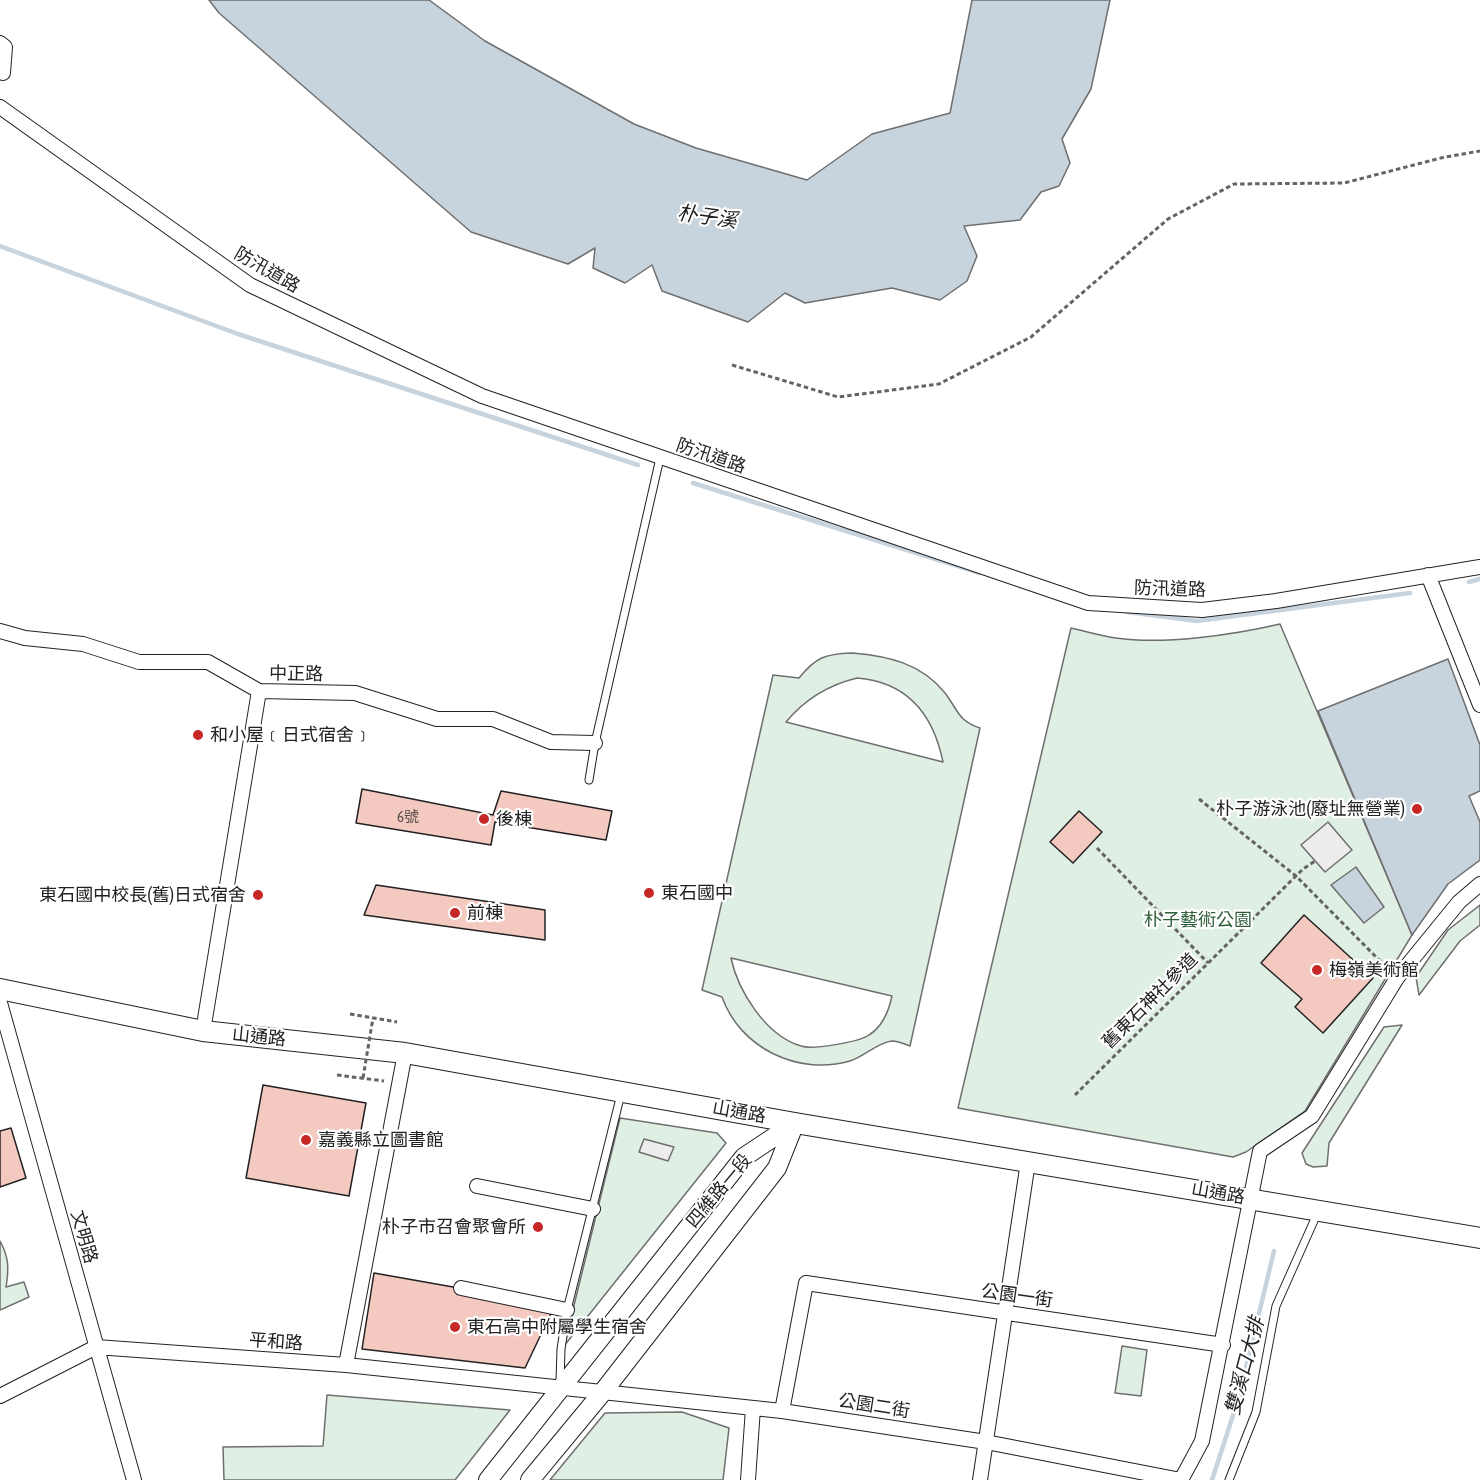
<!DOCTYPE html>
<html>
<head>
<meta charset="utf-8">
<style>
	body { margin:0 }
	canvas { display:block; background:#fff }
</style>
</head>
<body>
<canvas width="1480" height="1480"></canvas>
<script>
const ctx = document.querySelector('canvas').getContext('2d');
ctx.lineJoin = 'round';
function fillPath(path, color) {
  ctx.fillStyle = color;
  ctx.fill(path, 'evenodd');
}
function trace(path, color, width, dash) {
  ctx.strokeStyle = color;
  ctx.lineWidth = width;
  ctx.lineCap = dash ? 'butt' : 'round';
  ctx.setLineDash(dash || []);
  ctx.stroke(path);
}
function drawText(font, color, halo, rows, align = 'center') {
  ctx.font = font + ' "Asap Condensed","Noto Sans TC",sans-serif';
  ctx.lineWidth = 4.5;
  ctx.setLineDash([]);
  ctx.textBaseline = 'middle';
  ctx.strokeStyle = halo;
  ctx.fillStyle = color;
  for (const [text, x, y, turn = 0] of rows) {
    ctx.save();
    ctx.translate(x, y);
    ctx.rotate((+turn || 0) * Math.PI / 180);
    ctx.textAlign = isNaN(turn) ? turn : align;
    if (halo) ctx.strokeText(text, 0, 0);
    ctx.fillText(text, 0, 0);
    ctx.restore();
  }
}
const green = new Path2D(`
	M1280 624 1412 935 1305 1111 1246 1152 1233 1157 958 1108 1071 628C1085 631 1101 636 1116 638 1163 645 1233 635 1280 624Z
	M852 653C888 656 921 663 945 693 958 710 958 721 980 728L910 1046C905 1044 897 1041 892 1041 878 1042 864 1057 850 1061 798 1076 740 1048 722 997L702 990 773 675 799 678C816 657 825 654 852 653ZM857 678C907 682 933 713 943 762L786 722C805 699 828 685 857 678ZM731 958 892 996C889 1010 882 1027 869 1035 859 1042 812 1050 801 1046 766 1036 738 991 731 958Z
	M1480 905V925L1460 941 1419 995 1416 977 1448 930Z
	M1402 1025 1329 1143 1327 1166 1313 1167 1306 1164 1302 1153 1384 1027Z
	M620 1118 717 1133 726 1143 564 1346Z
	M0 1241C9 1257 9 1269 6 1287L24 1282 29 1297 0 1310Z
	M1122 1346 1147 1350 1141 1396 1115 1393Z
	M327 1395 510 1410 455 1480H224L223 1447 323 1446Z
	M682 1412 729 1428 723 1480H550L605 1413Z`);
const parking = new Path2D(`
	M1328 822 1352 850 1325 872 1301 845Z
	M644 1139 674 1147 668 1161 639 1152Z`);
const water = new Path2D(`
	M209 0H429L485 41 634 124 696 148 807 180 872 134 950 113 972 0H1110L1091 89 1062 139 1070 163 1059 186 1041 192 1020 220 964 226 977 256 967 281 940 300 892 288 805 303 785 293 748 322 662 291 652 265 625 283 593 268 595 248 568 264 471 232 219 13Z
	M1448 659 1480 745V791L1469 796 1480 822V860L1448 884 1412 935 1318 711Z
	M1356 867 1384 907 1364 923 1331 885Z`);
const stream = new Path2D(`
	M0 246 238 334 638 465
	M693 483 980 573
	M1469 582 1480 579
	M1127 612 1197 621 1410 593
	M1212 1480 1239 1397 1274 1251`);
const building = new Path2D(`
	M362 789 493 815 501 791 612 811 606 840 495 822 491 845 356 823Z
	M1079 811 1102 832 1073 863 1050 842Z
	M376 885 545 910V940L364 915Z
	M1304 915 1373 978 1323 1033 1295 1007 1302 999 1261 963Z
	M263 1085 366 1103 349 1196 246 1178Z
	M11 1128 26 1178 0 1187V1131Z
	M374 1273 555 1305 525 1368 362 1349Z`);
const path = new Path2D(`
	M732 365 838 397 939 384 1031 337 1168 219 1234 184 1344 183 1445 157 1480 151
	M1199 799 1296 876 1387 968
	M1097 848 1208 963
	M350 1014 397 1022
	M337 1075 384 1081
	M1075 1095 1303 869 1315 861`);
const service = new Path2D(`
	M589 780 595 743 660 458
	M560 1381 561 1349 567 1310 621 1094
	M1229 1480 1256 1412 1276 1306 1317 1214`);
const minor = new Path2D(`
	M0 43 5 47 3 73 0 71
	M0 107 250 285 482 396 1088 603 1202 610 1276 601 1480 567
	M1428 575 1480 705
	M0 631 25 638 83 644 139 662H208L259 691 355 693 437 719H493L551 742 595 743
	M0 1003 134 1480
	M203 1031 259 691
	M477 1186 593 1209
	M461 1288 567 1310
	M346 1365 405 1053
	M0 1396 96 1347 346 1365 782 1411 986 1442 1181 1480
	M782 1411 806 1283 1223 1345
	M748 1480 753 1408
	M980 1480 1028 1162
	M1181 1480 1202 1441 1260 1151 1312 1116 1397 978 1459 902 1480 884`);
const tertiary = new Path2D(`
	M488 1480 744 1157 795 1123
	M530 1480 602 1393 777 1168 795 1123`);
const secondary = new Path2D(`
	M0 989 203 1031 405 1053 795 1123 1480 1238`);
const pathBridge = new Path2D(`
	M363 1078 373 1018`);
const markers = [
	[198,735,6,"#c62828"],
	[1417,809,6,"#c62828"],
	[484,819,6,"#c62828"],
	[649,893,6,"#c62828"],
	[258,895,6,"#c62828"],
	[455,913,6,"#c62828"],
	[1317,970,6,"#c62828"],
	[306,1140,6,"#c62828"],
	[538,1227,6,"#c62828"],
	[455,1327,6,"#c62828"]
];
const numberNames = [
	["6號",408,817]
];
const streetNames = [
	["防汛道路",267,270,30],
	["防汛道路",711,456,19],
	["防汛道路",1170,589,2],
	["中正路",296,674,1],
	["舊東石神社參道",1150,1001,-45],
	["山通路",259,1037,6],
	["山通路",739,1112,10],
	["四維路一段",719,1191,-50],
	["山通路",1218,1193,10],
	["文明路",84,1237,74],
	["公園一街",1017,1296,8],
	["平和路",276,1342,4],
	["公園二街",874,1406,9]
];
const poiNames = [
	["和小屋﹝日式宿舍﹞",210,735],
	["朴子游泳池(廢址無營業)",1405,809,"right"],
	["後棟",496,819],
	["東石國中",661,893],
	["東石國中校長(舊)日式宿舍",246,895,"right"],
	["前棟",467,913],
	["梅嶺美術館",1329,970],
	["嘉義縣立圖書館",318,1140],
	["朴子市召會聚會所",526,1227,"right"],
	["東石高中附屬學生宿舍",467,1327]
];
const parkNames = [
	["朴子藝術公園",1198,920]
];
const waterNames = [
	["朴子溪",707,217,8],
	["雙溪口大排",1245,1366,-75]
];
fillPath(green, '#e0efe3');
trace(green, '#6f6f6f', 1.5);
fillPath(parking, '#ededed');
trace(parking, '#6f6f6f', 1.5);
fillPath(water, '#c7d3dd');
trace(water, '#6f6f6f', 1.5);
trace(stream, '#c7d3dd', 4.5);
fillPath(building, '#f3c9c0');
trace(building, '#222', 1.5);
trace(service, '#222', 9);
trace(minor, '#222', 16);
trace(tertiary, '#222', 20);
trace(secondary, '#222', 22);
trace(path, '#646464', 3, [4.5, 3]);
trace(service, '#fff', 7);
trace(minor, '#fff', 14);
trace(tertiary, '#fff', 18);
trace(secondary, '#fff', 20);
trace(pathBridge, '#646464', 3, [4.5, 3]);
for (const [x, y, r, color] of markers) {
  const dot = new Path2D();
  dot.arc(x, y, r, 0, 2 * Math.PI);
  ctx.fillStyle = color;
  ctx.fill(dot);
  trace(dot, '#fff', 2);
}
drawText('15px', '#564c4a', null, numberNames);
drawText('18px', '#222', '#fff', streetNames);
drawText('18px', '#222', '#fff', poiNames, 'left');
drawText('18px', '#2f5e38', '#fff', parkNames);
drawText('italic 20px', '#222', '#fff', waterNames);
</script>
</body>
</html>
